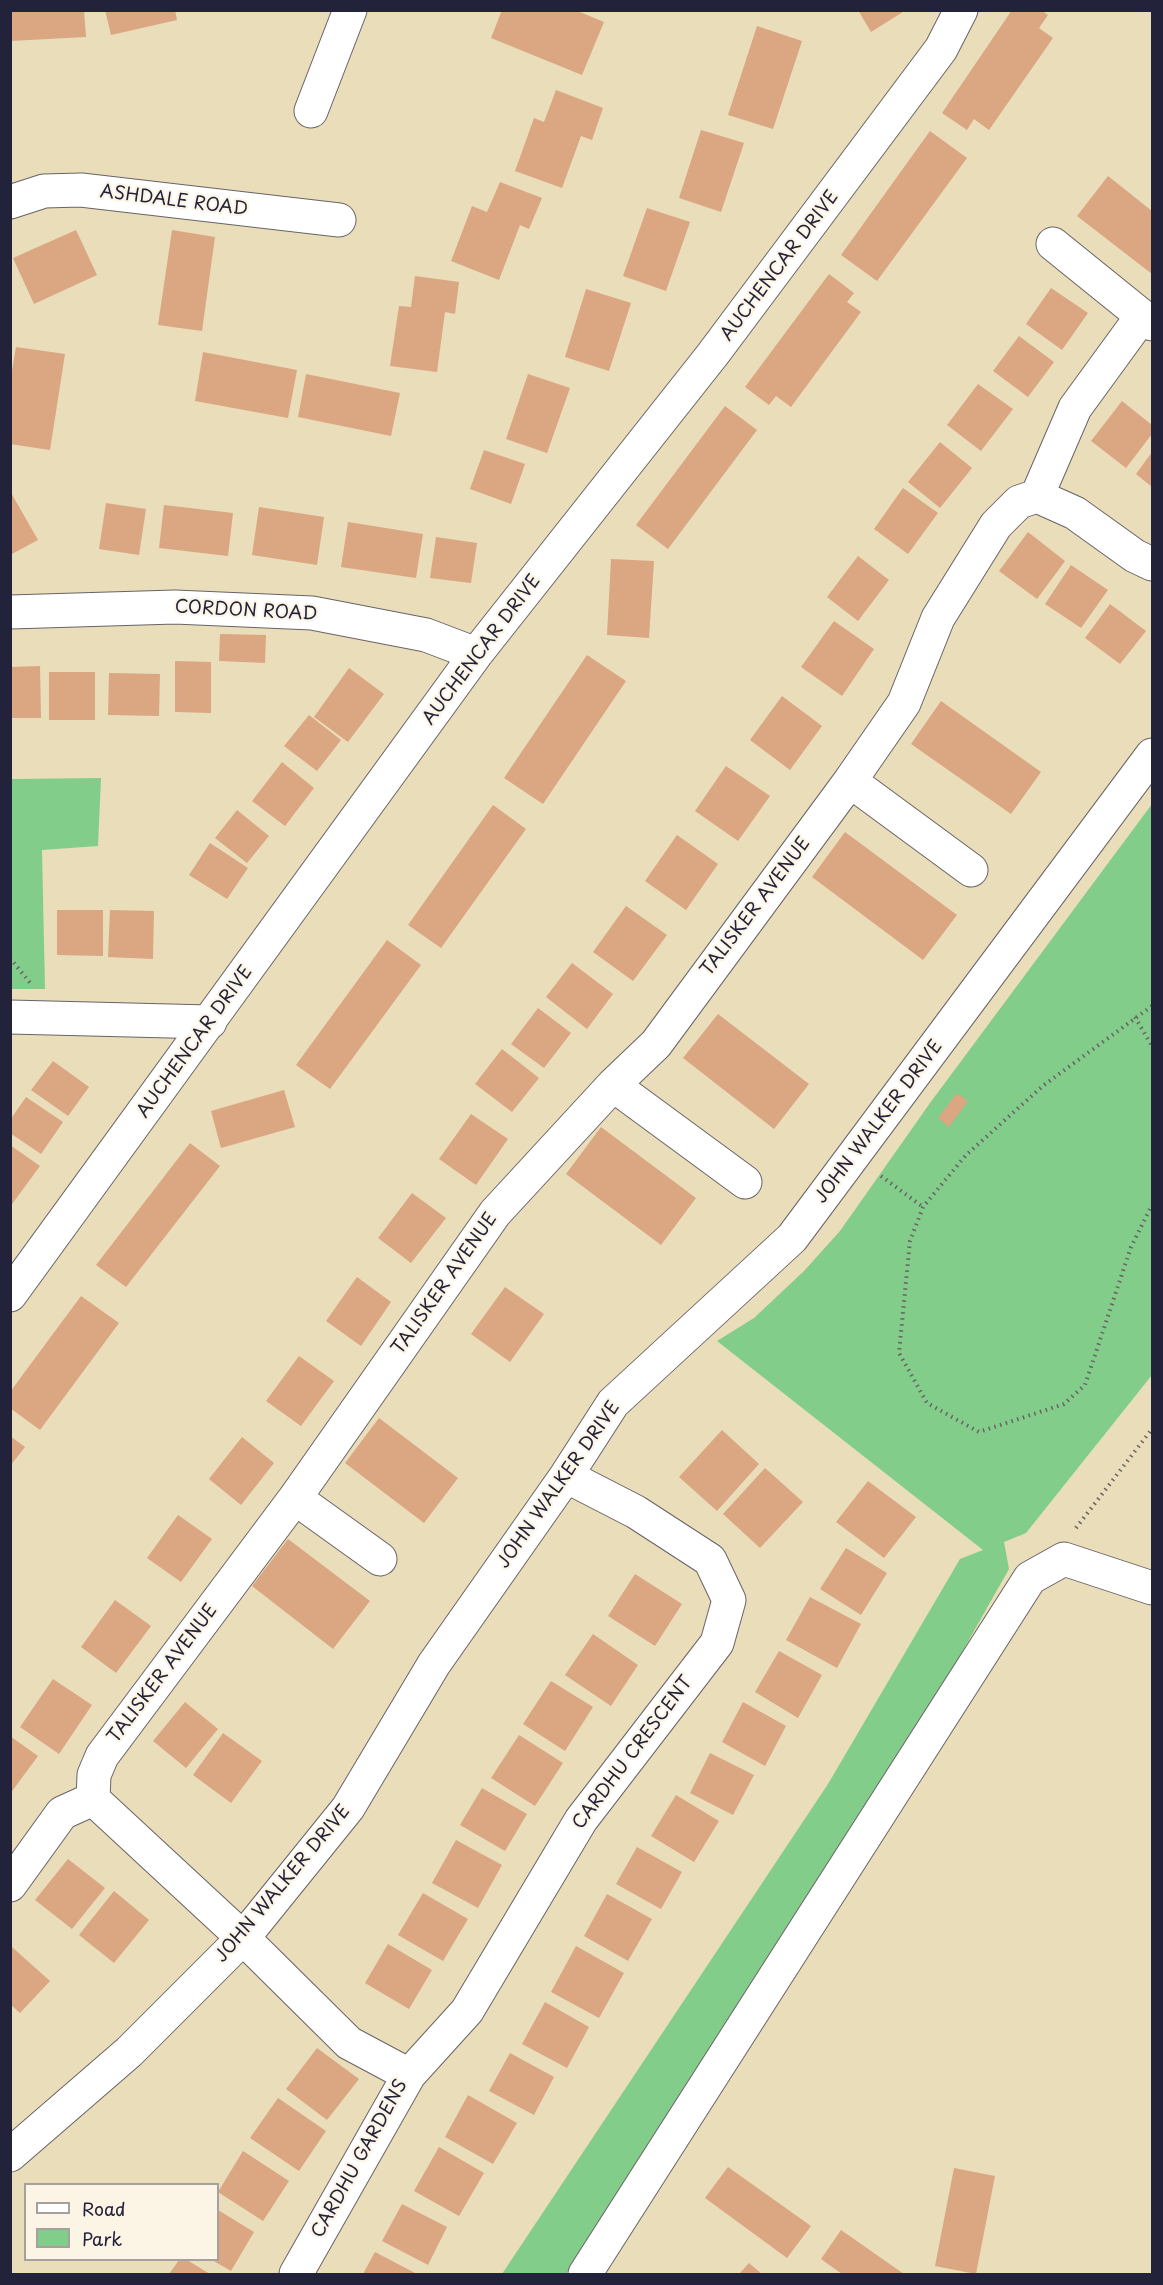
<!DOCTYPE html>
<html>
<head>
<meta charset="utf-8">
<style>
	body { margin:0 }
	#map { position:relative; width:1163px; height:2285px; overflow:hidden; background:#eaddba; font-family:"Playpen Sans",sans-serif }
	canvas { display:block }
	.frame { position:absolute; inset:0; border:12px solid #22223b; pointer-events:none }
	.legend { position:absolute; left:24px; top:2183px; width:195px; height:78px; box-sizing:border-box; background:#fcf5e5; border:2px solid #a5a1a1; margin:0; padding:8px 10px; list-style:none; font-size:18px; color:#22223b }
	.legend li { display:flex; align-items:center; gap:12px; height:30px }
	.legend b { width:30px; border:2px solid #a5a1a1 }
</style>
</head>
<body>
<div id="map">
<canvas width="1163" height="2285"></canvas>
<div class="frame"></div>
<ul class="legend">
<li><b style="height:8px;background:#fff"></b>Road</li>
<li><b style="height:16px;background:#83cd8a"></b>Park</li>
</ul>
</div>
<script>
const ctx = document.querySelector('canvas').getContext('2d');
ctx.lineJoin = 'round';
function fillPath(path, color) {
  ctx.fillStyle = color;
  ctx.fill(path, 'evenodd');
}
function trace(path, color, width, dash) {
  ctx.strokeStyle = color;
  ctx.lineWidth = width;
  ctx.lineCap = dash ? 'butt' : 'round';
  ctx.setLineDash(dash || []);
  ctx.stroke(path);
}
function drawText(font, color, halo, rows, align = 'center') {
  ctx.font = font + ' "Playpen Sans",sans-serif';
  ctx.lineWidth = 4.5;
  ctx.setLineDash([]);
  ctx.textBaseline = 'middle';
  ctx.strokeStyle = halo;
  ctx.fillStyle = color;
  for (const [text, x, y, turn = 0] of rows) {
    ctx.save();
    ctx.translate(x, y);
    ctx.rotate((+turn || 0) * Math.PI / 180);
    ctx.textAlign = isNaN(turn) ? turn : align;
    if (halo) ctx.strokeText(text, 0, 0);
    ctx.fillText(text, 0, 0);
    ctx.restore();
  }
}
const green = new Path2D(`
	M101 778 98 846 42 850 45 989H11V779Z
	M1152 804V1375L1026 1533 1004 1542 1009 1569 914 1737 661 2134 566 2274H502L828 1784 960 1559 983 1550 717 1341 754 1318 804 1271 840 1231 930 1103Z`);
const building = new Path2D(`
	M10 10H84L86 37 10 41Z
	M105 10H175L177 20 111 35Z
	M502 10H575L604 22 582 75 491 38Z
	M858 10H906L871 32Z
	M1012 10H1041L1048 15 1039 28 1053 38 989 130 974 119 967 130 942 113Z
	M757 26 802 41 773 129 728 115Z
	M556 90 603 108 592 140 581 136 562 188 515 171 534 118 544 122Z
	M701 130 744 143 721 212 679 198Z
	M930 131 967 158 877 281 841 255Z
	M1108 176 1152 211V274L1077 216Z
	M500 182 542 198 529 229 520 225 499 280 451 261 472 206 487 212Z
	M647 208 690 222 666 291 623 276Z
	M76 230 97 275 34 304 13 258Z
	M172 230 215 237 202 331 158 325Z
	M829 274 854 293 847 302 861 312 791 407 776 396 769 405 745 387Z
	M415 276 459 282 455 314 445 312 437 372 390 366 399 306 411 307Z
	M1051 288 1088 313 1062 350 1026 324Z
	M586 289 631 303 609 371 565 357Z
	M1019 336 1054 362 1028 397 993 371Z
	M16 347 65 354 50 450 10 444V382Z
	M203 352 297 370 288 418 195 401Z
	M306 374 400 393 391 436 298 417Z
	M528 374 570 388 547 453 506 439Z
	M978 384 1013 409 981 451 947 425Z
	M1122 401 1152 425V434L1126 468 1091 441Z
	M725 406 757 430 668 549 636 525Z
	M940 442 972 468 940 508 908 482Z
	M484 450 525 464 511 504 470 489Z
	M1152 452V487L1136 474Z
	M903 488 938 513 908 554 874 529Z
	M10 491 38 540 10 555Z
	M106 503 146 509 139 555 99 549Z
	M164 505 233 513 228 556 159 548Z
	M259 507 324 517 317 565 252 555Z
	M348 522 423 534 416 578 341 567Z
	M1028 532 1065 561 1037 599 999 571Z
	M436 537 477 543 471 583 430 578Z
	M858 556 889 580 858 621 827 597Z
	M611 559 654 561 649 638 607 635Z
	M1071 565 1108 590 1081 628 1045 604Z
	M1110 604 1146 631 1120 664 1085 638Z
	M834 621 874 649 842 696 801 667Z
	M220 634 266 635 265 663 219 661Z
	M587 655 626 681 543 804 504 778Z
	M175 661 211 662V713L175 712Z
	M40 666 41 718H10V667Z
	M349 668 384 694 348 742 314 717Z
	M49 672H95V720H49Z
	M109 673 160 674 159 716 108 715Z
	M782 696 822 726 790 770 750 740Z
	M941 701 1041 772 1011 814 911 744Z
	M309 715 341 740 317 771 284 746Z
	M282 762 314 788 285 826 252 801Z
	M726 766 770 796 738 841 695 811Z
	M493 805 526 829 441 948 408 925Z
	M237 810 269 836 247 863 215 838Z
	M845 832 957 915 923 960 812 877Z
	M677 835 718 864 686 910 645 881Z
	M210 843 248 868 227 899 189 875Z
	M626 906 667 935 633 981 593 952Z
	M57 910H103V956L57 955Z
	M110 910 154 911 153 959 108 957Z
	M387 940 421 965 330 1089 296 1065Z
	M572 963 613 994 587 1029 546 997Z
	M538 1008 571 1033 544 1068 511 1044Z
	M718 1014 809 1084 774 1129 683 1058Z
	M502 1049 539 1078 512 1112 475 1084Z
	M53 1061 89 1087 68 1116 31 1090Z
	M284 1090 295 1127 221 1148 211 1111Z
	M957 1093 968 1101 949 1127 938 1118Z
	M26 1097 63 1122 41 1154 10 1133V1120Z
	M471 1114 508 1139 476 1185 439 1159Z
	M601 1127 696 1198 661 1245 566 1174Z
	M190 1143 220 1166 126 1287 96 1265Z
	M10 1145 40 1166 10 1207Z
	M412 1193 446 1218 411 1263 378 1238Z
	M357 1277 391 1302 361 1346 326 1321Z
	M505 1287 544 1314 510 1362 471 1334Z
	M81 1296 119 1323 40 1430 10 1408V1392Z
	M299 1356 334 1381 301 1426 266 1401Z
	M379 1418 458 1478 424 1523 345 1463Z
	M722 1430 759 1464 717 1511 679 1477Z
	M10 1436 25 1447 10 1466Z
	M242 1437 274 1463 241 1505 209 1479Z
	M765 1468 803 1502 760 1548 723 1514Z
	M868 1481 916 1517 884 1558 836 1522Z
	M178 1515 212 1539 181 1582 147 1558Z
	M288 1539 370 1601 333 1649 252 1586Z
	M846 1548 887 1573 861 1615 820 1589Z
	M635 1574 682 1604 655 1646 608 1616Z
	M810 1597 861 1624 837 1668 786 1640Z
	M115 1600 151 1626 116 1673 81 1647Z
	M593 1634 638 1665 611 1706 565 1675Z
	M779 1651 822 1675 798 1718 755 1692Z
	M53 1679 92 1705 59 1754 20 1727Z
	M551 1681 593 1707 565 1751 523 1724Z
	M185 1702 218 1729 186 1768 153 1741Z
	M743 1702 786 1726 765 1766 722 1742Z
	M223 1733 262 1761 231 1803 193 1775Z
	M519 1735 563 1763 535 1806 491 1778Z
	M10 1736 38 1756 10 1794Z
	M710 1753 754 1775 733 1815 690 1793Z
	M482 1788 527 1814 505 1851 460 1825Z
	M676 1795 719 1821 694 1862 651 1836Z
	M456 1840 502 1865 478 1908 432 1883Z
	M637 1847 682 1872 661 1909 616 1884Z
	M68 1859 105 1888 72 1929 35 1900Z
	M114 1891 149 1920 114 1963 79 1935Z
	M423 1893 468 1919 443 1961 398 1935Z
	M607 1894 652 1919 628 1961 584 1936Z
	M388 1944 432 1970 409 2009 365 1983Z
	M576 1946 624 1973 599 2018 551 1992Z
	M12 1947 50 1981 20 2013 10 2004Z
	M545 2002 589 2027 567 2068 522 2044Z
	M317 2048 359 2079 327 2120 286 2089Z
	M510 2053 554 2077 534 2115 489 2091Z
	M468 2095 517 2123 493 2164 445 2137Z
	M278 2098 326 2131 299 2171 250 2138Z
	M439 2147 484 2173 459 2216 414 2191Z
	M243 2151 289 2181 263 2221 218 2192Z
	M728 2167 811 2226 787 2258 705 2198Z
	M954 2168 995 2176 976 2274 935 2266Z
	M402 2204 447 2227 428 2265 382 2241Z
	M218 2210 254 2232 231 2271 212 2260H218Z
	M841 2230 904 2274H842L821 2259Z
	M375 2252 417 2274H363Z
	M179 2260H187L210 2274H169Z
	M749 2263 762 2274H739Z`);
const path = new Path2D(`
	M10 958 31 984
	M1152 1006 1044 1085 966 1155 923 1207 910 1241 899 1353 927 1403 979 1432 1064 1404 1085 1385 1131 1247 1152 1205
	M1135 1017 1152 1046
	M881 1176 923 1207
	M1076 1528 1152 1429`);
const minor = new Path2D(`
	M311 111 350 10
	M10 202 44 191 81 190 339 220
	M1053 244 1152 324
	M1037 496 1075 408 1142 316
	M10 612 175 607 312 613 426 635 476 654
	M850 781 971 870
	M10 1017 210 1022
	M613 1085 745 1182
	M10 1295 476 654 713 354 941 49 961 10
	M295 1498 380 1559
	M93 1799 94 1775 102 1756 295 1498 495 1213 613 1085 656 1044 850 781 904 703 938 618 996 525 1019 502 1037 496 1075 513 1135 556 1152 564
	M10 1885 62 1813 93 1799 243 1938 349 2043 409 2075 296 2274
	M409 2075 467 2011 581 1820 717 1643 729 1600 710 1560 636 1512 566 1476
	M10 2155 129 2052 243 1938 348 1808 434 1664 566 1476 613 1403 792 1238 1152 755
	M585 2274 1030 1578 1064 1559 1152 1588`);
const streetNames = [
	["ASHDALE ROAD",174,201,7],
	["AUCHENCAR DRIVE",780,266,-53],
	["CORDON ROAD",246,611,3],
	["AUCHENCAR DRIVE",482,650,-53],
	["TALISKER AVENUE",756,907,-53],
	["AUCHENCAR DRIVE",195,1042,-54],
	["JOHN WALKER DRIVE",879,1122,-53],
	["TALISKER AVENUE",445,1284,-55],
	["JOHN WALKER DRIVE",559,1485,-55],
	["TALISKER AVENUE",163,1674,-53],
	["CARDHU CRESCENT",633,1753,-53],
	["JOHN WALKER DRIVE",283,1884,-50],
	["CARDHU GARDENS",360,2159,-61]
];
fillPath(green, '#83cd8a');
fillPath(building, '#dba682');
trace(minor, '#686367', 35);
trace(path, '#686367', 4, [1.5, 4.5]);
trace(minor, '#fff', 33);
drawText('18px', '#22223b', '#fcf5e5', streetNames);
</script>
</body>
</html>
